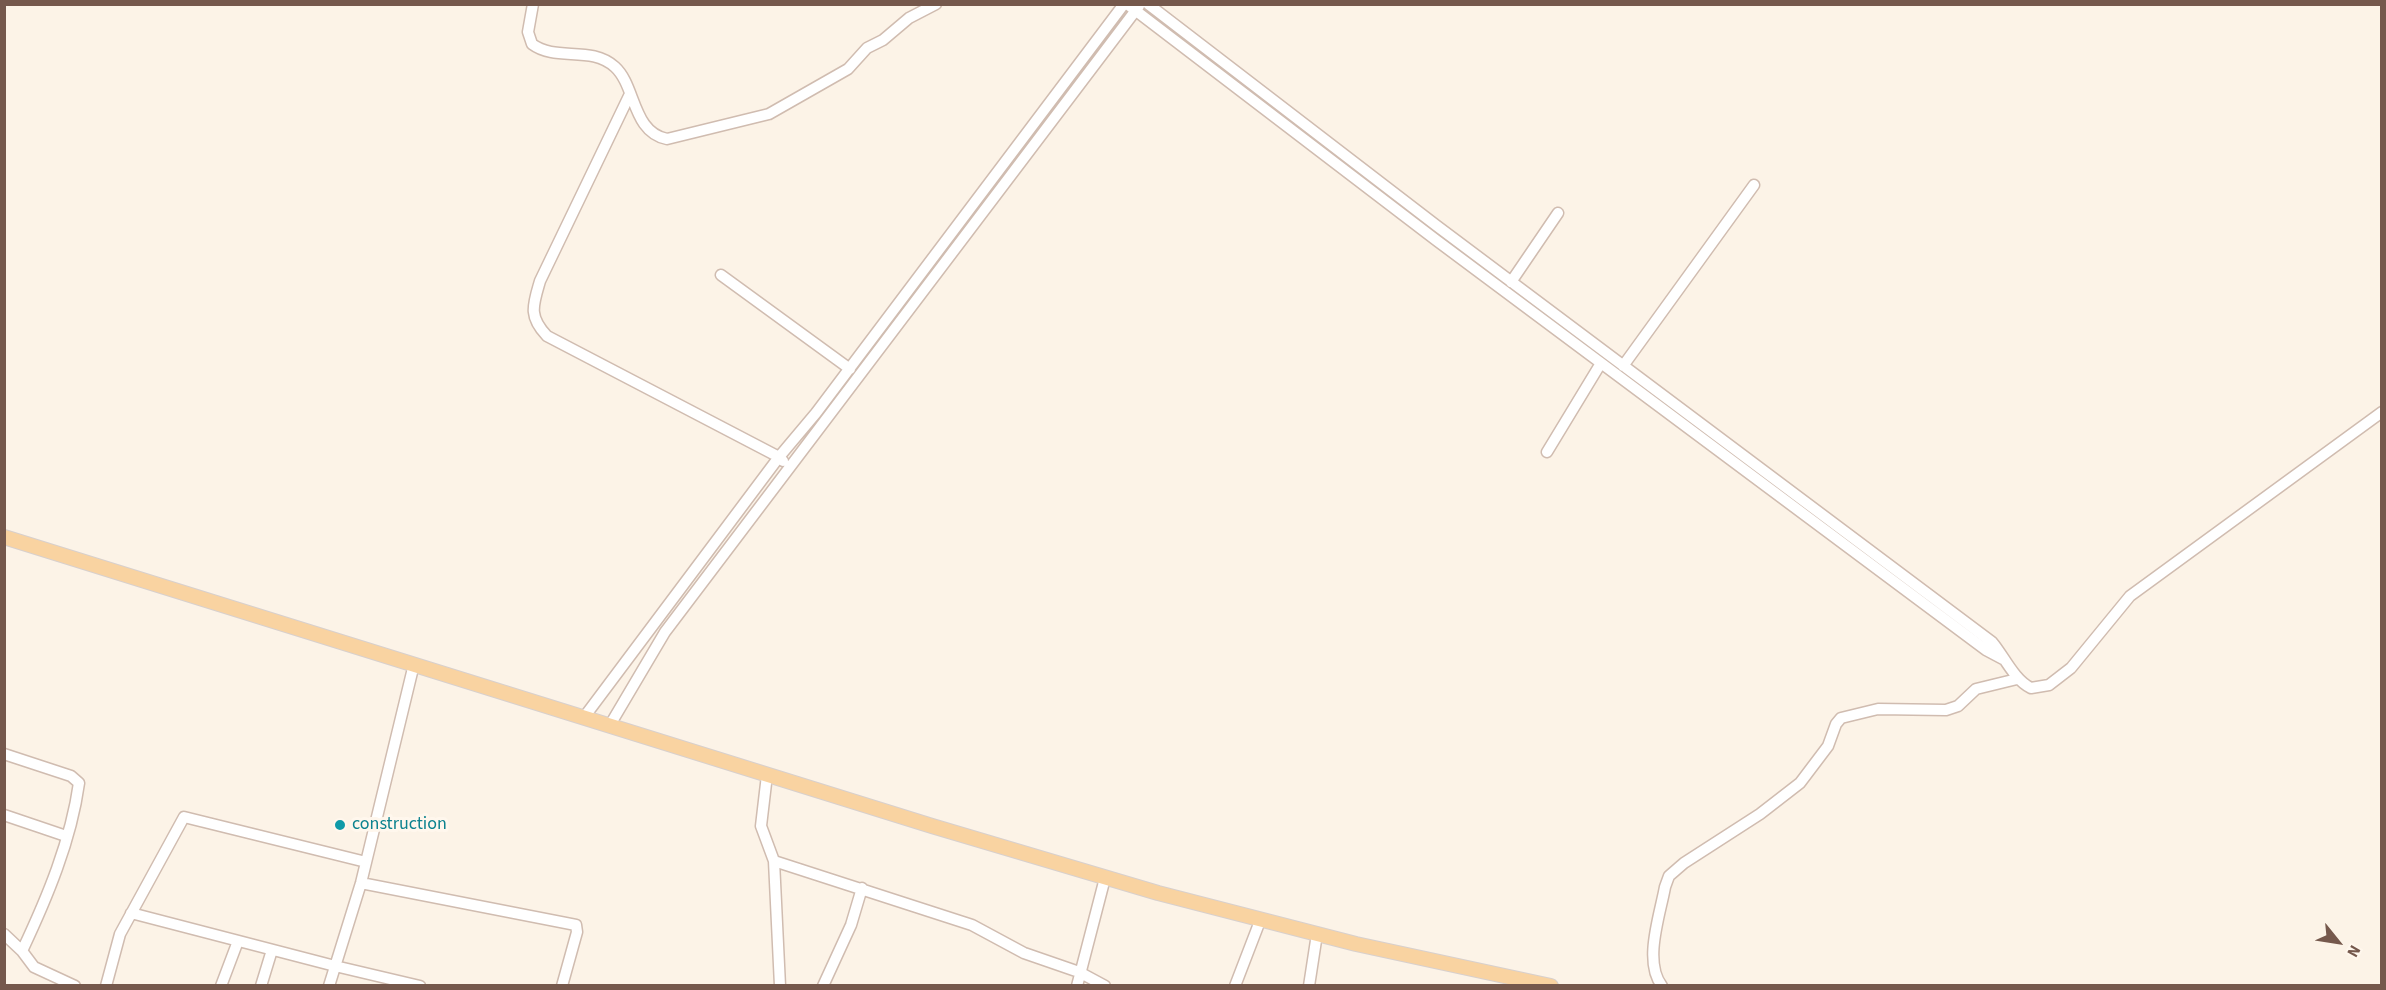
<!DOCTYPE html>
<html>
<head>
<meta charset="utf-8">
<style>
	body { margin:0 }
	#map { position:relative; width:2386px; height:990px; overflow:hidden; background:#fcf3e7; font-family:"Source Sans 3",sans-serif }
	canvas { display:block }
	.frame { position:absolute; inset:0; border:6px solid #75584c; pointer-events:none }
	.north { position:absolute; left:2308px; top:912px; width:60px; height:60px; -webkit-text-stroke:4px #fff7ed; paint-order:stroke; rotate:120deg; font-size:16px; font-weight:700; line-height:24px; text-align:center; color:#75584c }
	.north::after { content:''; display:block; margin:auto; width:21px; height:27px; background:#75584c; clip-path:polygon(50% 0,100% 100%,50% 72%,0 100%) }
</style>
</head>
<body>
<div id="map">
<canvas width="2386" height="990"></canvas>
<div class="frame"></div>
<div class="north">N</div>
</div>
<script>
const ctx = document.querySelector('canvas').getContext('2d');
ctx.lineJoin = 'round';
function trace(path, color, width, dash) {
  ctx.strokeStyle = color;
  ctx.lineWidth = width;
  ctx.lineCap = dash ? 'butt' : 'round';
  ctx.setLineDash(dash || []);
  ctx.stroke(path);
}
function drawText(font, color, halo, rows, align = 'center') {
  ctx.font = font + ' "Source Sans 3",sans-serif';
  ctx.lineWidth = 6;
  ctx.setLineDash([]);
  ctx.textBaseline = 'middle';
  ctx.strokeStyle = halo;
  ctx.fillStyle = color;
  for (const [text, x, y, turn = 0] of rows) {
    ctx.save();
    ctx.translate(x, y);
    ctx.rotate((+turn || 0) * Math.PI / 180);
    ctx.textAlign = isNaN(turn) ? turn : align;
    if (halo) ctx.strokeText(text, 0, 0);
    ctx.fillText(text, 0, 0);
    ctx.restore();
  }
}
const minor = new Path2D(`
	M533 4 528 32 532 44C556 62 591 45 615 67 636 86 632 132 667 139L769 114 848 69 867 48 883 40 909 18 936 4
	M1127 4 1436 240 1986 650 2003 659
	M1148 4 1437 226 1992 642C2004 656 2014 680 2031 688L2049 685 2071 668 2130 596 2382 412
	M629 96 540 281C533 305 528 316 547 336L779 457 783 461
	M721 275 850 369
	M1511 282 1558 213
	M1623 366 1754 185
	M1547 452 1601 363
	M585 716 779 457 816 413 1124 4
	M610 725 665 632 1139 6
	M4 754 71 776 79 783C71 841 47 898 22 951
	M767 775 761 826 774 861 972 925 1024 953 1079 972 1105 986
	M4 815 66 836
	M774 861 780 986
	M361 883 576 925 577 932 562 986
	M131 913 335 966 420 986
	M4 934 22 951 34 967 75 986
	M106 986 120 934 184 817 366 862
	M221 986 238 941
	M261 986 272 950
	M329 986 361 883 414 664
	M823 986 851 925 862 888
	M1077 986 1105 878
	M1235 986 1260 921
	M1309 986 1317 934
	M1662 986C1643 962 1660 915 1665 887L1669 876 1684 863 1760 814 1800 783 1828 746 1836 724 1841 718 1878 709 1946 710 1958 706 1976 689 2017 679`);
const major = new Path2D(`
	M4 537 932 826 1158 893 1356 944 1551 986`);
const markers = [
	[340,825,6,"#0f9aa8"]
];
const cultureNames = [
	["construction",352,825]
];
trace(minor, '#d0bcb0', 13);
trace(major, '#d8d0cd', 16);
trace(minor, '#fff', 10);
trace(major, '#f9d3a1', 14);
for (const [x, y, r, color] of markers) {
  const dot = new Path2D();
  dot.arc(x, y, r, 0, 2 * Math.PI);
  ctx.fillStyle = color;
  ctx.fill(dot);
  trace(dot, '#fff7ed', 2);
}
drawText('18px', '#0d838f', '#fff7ed', cultureNames, 'left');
</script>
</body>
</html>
